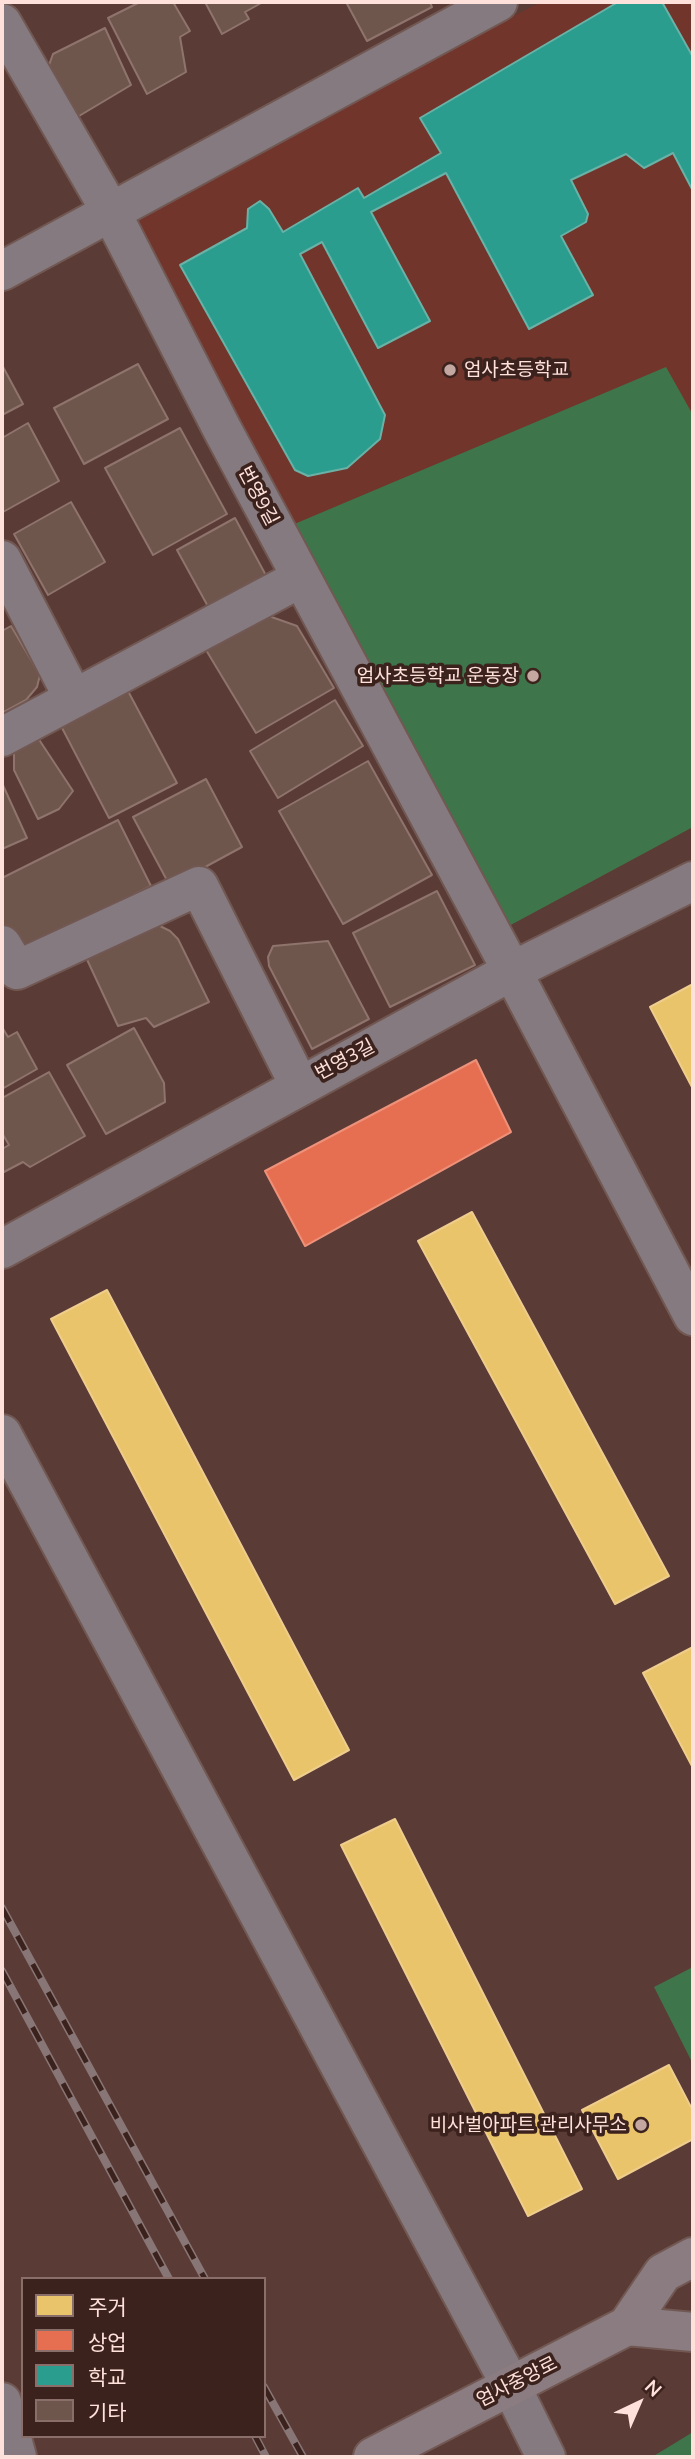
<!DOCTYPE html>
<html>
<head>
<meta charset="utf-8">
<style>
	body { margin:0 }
	#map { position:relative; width:695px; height:2459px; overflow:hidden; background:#5a3b36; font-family:Mulish,"Noto Sans KR",sans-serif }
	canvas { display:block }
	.frame { position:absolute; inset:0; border:4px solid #fee1db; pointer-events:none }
	.legend { position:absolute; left:21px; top:2277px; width:245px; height:161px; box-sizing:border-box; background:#3c221d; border:2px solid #8a6e69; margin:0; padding:9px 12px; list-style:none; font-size:21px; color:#fee1db }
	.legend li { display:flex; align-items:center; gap:14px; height:35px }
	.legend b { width:35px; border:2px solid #8a6e69 }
	.north { position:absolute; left:604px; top:2368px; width:70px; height:70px; -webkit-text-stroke:5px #3c221d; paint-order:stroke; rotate:44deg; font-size:19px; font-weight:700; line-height:28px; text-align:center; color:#fee1db }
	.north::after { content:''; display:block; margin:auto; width:24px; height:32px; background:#fee1db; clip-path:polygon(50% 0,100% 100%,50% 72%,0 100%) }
</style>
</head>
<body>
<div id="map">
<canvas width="695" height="2459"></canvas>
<div class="frame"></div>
<ul class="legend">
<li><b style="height:19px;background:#e9c46a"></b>주거</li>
<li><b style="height:19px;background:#e76f51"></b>상업</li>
<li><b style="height:19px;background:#2a9d8f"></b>학교</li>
<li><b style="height:19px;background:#6f564d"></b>기타</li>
</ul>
<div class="north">N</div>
</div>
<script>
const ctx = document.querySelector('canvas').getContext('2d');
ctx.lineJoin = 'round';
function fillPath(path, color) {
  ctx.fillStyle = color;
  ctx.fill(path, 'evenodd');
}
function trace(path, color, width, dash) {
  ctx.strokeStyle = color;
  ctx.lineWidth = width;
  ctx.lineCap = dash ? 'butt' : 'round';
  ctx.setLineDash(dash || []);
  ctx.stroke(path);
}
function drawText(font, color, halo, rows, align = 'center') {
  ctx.font = font + ' Mulish,"Noto Sans KR",sans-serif';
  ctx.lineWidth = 7;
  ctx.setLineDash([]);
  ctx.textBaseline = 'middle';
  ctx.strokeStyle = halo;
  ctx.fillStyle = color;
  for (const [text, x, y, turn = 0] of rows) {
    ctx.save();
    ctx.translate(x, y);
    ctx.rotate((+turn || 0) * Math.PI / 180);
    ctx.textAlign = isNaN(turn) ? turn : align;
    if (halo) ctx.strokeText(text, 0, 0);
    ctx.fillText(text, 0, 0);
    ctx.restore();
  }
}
const built = new Path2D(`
	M541 2H693V827L507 927 123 215Z`);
const green = new Path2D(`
	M666 367 693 415V827L507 927 292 525Z
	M693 1967V2064L654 1987Z
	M693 2432V2457H652Z`);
const homes = new Path2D(`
	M693 984V1089L650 1007Z
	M472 1212 669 1576 615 1604 418 1241Z
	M107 1290 349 1750 294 1780 51 1319Z
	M693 1647V1768L643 1673Z
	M395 1819 582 2189 528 2216 341 1845Z
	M669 2065 693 2111V2139L618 2179 582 2110Z`);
const shops = new Path2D(`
	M476 1060 511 1132 305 1246 265 1171Z`);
const schools = new Path2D(`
	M618 2H662L693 57V191L673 153 644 168 626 154 571 180 588 214 586 222 561 236 593 295 529 329 446 173 371 212 430 321 378 348 322 242 300 254 385 415 380 439 347 468 308 476 295 470 180 265 247 228 248 209 260 201 269 209 283 232 358 188 364 198 441 153 420 118Z`);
const building = new Path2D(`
	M140 2H173L190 31 180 37 186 72 147 94 108 18Z
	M205 2H263L245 12 249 19 222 34Z
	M346 2H430L432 7 367 41Z
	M105 28 131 85 69 122 45 76 53 54Z
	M138 364 168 419 84 464 54 408Z
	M2 365 23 404 2 415Z
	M28 423 59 481 3 512 2 438Z
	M180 428 227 514 153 555 105 468Z
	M71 502 105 562 48 595 14 534Z
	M235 518 269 581 211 612 177 550Z
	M266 615 297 626 334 688 256 733 206 650Z
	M11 626 40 675 37 687 26 700 2 713V631Z
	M128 691 177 783 109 818 61 726Z
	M335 700 363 746 278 798 250 751Z
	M38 738 73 791 59 809 38 819 14 770V753Z
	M368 761 432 875 343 924 279 811Z
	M206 779 242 847 170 886 133 817Z
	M2 783 27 838 2 849Z
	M118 820 151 886 15 955 2 929V878Z
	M437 891 475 965 390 1007 353 933Z
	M158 925 170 931 178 939 209 1002 154 1027 146 1018 118 1026 83 951Z
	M328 941 369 1019 312 1049 269 966 268 957 273 946Z
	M2 1027 8 1037 17 1032 37 1069 2 1089Z
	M134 1028 164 1083 165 1102 106 1134 67 1065Z
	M49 1072 85 1136 30 1167 23 1162 2 1173V1149L9 1145 2 1133V1098Z`);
const minor = new Path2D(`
	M2 23 111 212 222 429 512 971 693 1316
	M2 271 498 2
	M2 560 74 699
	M2 737 301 578
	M2 945 17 970 199 886 299 1085
	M2 1249 512 971 693 881
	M2 1434 510 2384 546 2457
	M2 2402 17 2457`);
const secondary = new Path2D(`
	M627 2326 693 2332
	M373 2457 627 2326 663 2273 693 2257`);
const rail = new Path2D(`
	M2 1908 205 2279
	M2 1971 169 2279
	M264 2387 303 2457
	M255 2436 266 2457`);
const markers = [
	[450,370,7,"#c5a7a1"],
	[533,676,7,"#c5a7a1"],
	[641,2125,7,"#c5a7a1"]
];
const poiNames = [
	["엄사초등학교",464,370,"left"],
	["엄사초등학교 운동장",519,676],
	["비사벌아파트 관리사무소",627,2125]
];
const streetNames = [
	["번영9길",258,496,62],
	["번영3길",345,1060,-28],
	["엄사중앙로",517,2382,-27]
];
fillPath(built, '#71352c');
fillPath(green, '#3f754a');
fillPath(homes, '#e9c46a');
trace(homes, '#efcd8c', 2);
fillPath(shops, '#e76f51');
trace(shops, '#ee917a', 2);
fillPath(schools, '#2a9d8f');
trace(schools, '#6ab1a6', 2);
fillPath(building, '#6f564d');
trace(building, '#8e746c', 2);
trace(minor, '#725853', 42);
trace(secondary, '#725853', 42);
trace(minor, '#857a7f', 38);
trace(secondary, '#8a7c80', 38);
trace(rail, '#887676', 8);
trace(rail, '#3c221d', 5, [16]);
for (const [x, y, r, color] of markers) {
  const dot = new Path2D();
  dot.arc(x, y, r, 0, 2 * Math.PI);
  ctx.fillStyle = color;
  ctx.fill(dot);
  trace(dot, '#3c221d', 2.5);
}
drawText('19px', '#fee1db', '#3c221d', poiNames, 'right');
drawText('19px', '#fee1db', '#3c221d', streetNames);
</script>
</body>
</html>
